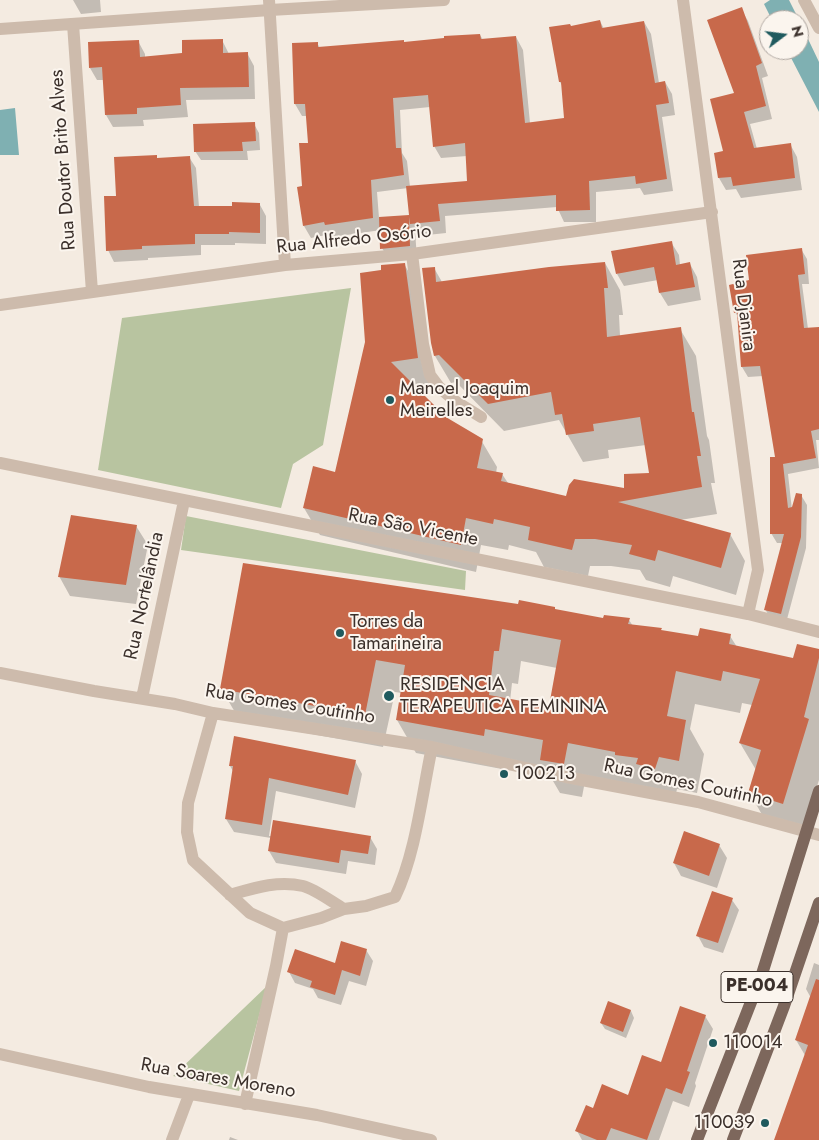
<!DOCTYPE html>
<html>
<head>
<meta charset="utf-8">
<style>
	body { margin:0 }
	#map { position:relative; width:819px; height:1140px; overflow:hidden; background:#f4ebe1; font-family:Jost,sans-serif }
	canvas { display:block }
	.north { position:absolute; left:759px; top:10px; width:50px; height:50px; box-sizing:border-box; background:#fbf5ee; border:1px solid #aea6a0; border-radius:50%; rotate:75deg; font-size:14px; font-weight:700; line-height:20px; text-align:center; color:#3b302b }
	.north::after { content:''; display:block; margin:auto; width:18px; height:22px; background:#1f5a5e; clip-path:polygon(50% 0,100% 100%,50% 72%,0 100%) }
</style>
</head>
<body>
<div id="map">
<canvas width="819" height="1140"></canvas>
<div class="north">N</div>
</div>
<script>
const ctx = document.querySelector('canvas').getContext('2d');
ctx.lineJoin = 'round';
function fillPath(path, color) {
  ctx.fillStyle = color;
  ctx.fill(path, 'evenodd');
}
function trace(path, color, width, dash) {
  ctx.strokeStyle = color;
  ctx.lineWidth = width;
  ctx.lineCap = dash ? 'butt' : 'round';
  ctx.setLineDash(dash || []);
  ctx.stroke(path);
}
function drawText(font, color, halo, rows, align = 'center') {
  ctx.font = font + ' Jost,sans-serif';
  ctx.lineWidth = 4;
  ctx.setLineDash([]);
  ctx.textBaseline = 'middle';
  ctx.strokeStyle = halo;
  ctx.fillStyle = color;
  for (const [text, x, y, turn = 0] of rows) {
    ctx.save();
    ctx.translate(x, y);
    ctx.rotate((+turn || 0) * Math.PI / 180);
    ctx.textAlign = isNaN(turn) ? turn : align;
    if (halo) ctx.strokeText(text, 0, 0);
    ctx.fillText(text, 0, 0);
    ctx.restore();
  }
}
const green = new Path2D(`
	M351 288 323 445 293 464 281 508 98 470 122 318Z
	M186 516 466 571 465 590 181 550Z
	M267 986 239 1091 173 1076Z`);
const water = new Path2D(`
	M770 0H789L799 20H772L764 4Z
	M799 20 819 62V112L787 50H799Z
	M15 108 19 155H0V110Z`);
const shadow = new Path2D(`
	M73 0H100L101 12 81 14Z
	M741 9 748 21 768 76 762 78 772 119 750 124 757 149 790 144 797 157 802 190 741 198 736 189 726 190 719 178 715 154 725 152 736 94Z
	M600 21 604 29 644 22 651 34 659 83 665 82 672 94 675 115 662 117 673 191 644 195 640 188 596 192V222H564L557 207 445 216 446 233 418 236 415 231 417 258 389 260 382 248 381 230 333 237 331 234 311 238 304 226 298 188 303 187 310 144 307 116H302L295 104 293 44 317 43 320 48 404 44 480 35 483 40 516 37 523 50 530 123 566 119 563 87 560 82 571 27ZM430 107 434 146 441 158 467 156 469 182 410 187 407 161 402 153 400 110ZM408 188 410 217 379 218 377 192Z
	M222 40 229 54 247 53 254 66 255 99 186 100 188 117 143 120 144 126 113 127 106 115 104 80H97L90 68 138 41 145 54V57L183 55Z
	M254 124 259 133 260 150 247 151 248 160H201L195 151Z
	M189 157 196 168 199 207H233L260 205 266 216V244L235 243V245H201V255L148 258V260L114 262 108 250 117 197 157 159Z
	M671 242 679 255 680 265 690 264 697 277 701 300 668 306 660 293 658 280 624 286 617 274Z
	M801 249 807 259 809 284H802L808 329 819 328V440H816L819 468 788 474 792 510 801 495 807 505 806 548 786 623 771 619 765 609 783 543H777L771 533 777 458 763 376 748 377 742 367 738 317 735 312 751 281Z
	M605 263 620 290 623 315H619L620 336 680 329 696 356 707 436 709 440 715 483H711L717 514 680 520 730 534 745 561 736 595 673 576 670 587 646 580 640 570 611 566H590L588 576 544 567 536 552 509 545 508 550 481 545 476 572 320 535 304 508 336 473 383 271 404 264 420 291 433 385 415 388 443 418 481 440 497 467 496 473 502 474 508 483 567 497 626 490 650 474 646 445 608 450 609 458 583 462 559 420 504 431 456 382 451 383 435 356 434 268 442 282Z
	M136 526 148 545 136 604 70 596 59 576Z
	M556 611 604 620H629L633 626 661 630 662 632 699 638 730 636 737 647 794 659 819 651V780L801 836 768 825 749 792 756 770 740 743 752 705 742 703 740 713 695 704 690 729 704 754 697 793 677 789 674 802 586 776 582 797 560 793 546 769H502L416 753 397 720 402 693 395 692 383 747 240 721 221 688ZM521 661 557 668 550 708 510 701 512 683 518 684Z
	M355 761 362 774 355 808 276 791 269 836 370 837 377 849 375 865 348 861 346 874 276 863 269 851 271 838 234 832 226 819 233 771 230 766Z
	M719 845 727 858 717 888 681 876 674 863Z
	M732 900 739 910 723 953 704 947 698 936Z
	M366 950 373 961 366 986 349 981 341 1005 318 998 313 989 295 983 289 972 335 965Z
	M814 963 819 965V1140H776L806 1057 796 1040 811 998 806 989Z
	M609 1003 631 1011 634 1018 626 1038 605 1029 601 1023Z
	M705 1016 713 1029 695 1083 696 1086 689 1107 673 1101 659 1140H582L577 1131 594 1110 628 1096 662 1064Z
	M230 1137 238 1140H229Z`);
const building = new Path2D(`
	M742 7 762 63 756 66 766 106 744 112 754 148 791 143 795 178 733 186 731 177 718 178 714 153 723 151 710 99 734 93 707 20Z
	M600 20 602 28 644 21 655 83 665 81 669 103 656 105 667 179 636 184 635 176 589 181 590 210 556 211V195L438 204 440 221 410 224 409 217 410 246 380 249 379 217 409 215 406 186 467 181 465 143 433 147 428 95 393 98 396 148H401L404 175 371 180 373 218 325 225 324 222 303 226 297 187 302 186 299 143H308L305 104H294L292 43 318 42V47L404 40V42L444 38V36L480 34 481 39 516 36 525 123 564 118 561 82H559L549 27 570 24 571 26Z
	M223 39V53L248 52 249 87 180 88 181 105 137 108V114L105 115 102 67 89 68 88 42 139 40 140 57 182 53V40Z
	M255 122 256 141 242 142 243 151 194 152 193 124Z
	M157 155V158L190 156 194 206H232V202L260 203V233L229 232V234H195V244L142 246V249L106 251 104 196H116L114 157Z
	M672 241 676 265 690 262 695 287 659 293 654 267 616 274 611 251Z
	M802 248 805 274 798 275 804 328 819 327V429L811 431 816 458 783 464 788 508 792 507 796 493 802 494 801 537 781 614 764 610 784 534H770V457H775L760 366 741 367 737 312 734 313 729 285 749 280 746 255Z
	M605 262 608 288H604L607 337 681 327 692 412H694L701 456H697L702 487 618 502 731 533 721 568 658 550 655 561 629 554 632 545 595 539H575L572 550 528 540 530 527 494 519 493 524 466 518 461 545 303 508 313 466 335 472 365 342 360 273 381 270V265L405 263 418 358 391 362 442 413H439L483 439 477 468 503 473 501 481 566 496 569 485 574 479 624 488V474L649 473 640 417 593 424 594 431 566 435 562 414 555 415 551 392 488 404 439 355 434 356 431 343 422 268 435 267 436 282 549 267Z
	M71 515 137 525 126 585 58 577Z
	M243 563 518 604 519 600 555 607V609L603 618 604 615 630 618 628 624 662 628 661 630 698 636 700 628 731 634 729 644 793 658 797 644 819 649V658L804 717 809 719 783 804 748 793 761 750 739 743 760 679 723 671 721 681 676 671 667 716 686 720 679 761 659 757 655 769 636 764 638 758 615 755V752L568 743 564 764 540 760 543 740 485 729 484 736 396 720 405 665 376 660 365 715 220 689ZM502 629 561 640 549 706 489 695 494 651H499Z
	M234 736 356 760 348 795 269 778 262 825 225 819 233 766H229Z
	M273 820 371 836 368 854 341 850 339 863 268 851Z
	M684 831 720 844 709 876 673 863Z
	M712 891 733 898 718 943 696 936Z
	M341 941 367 949 360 976 342 970 335 995 310 987 312 981 287 972 295 949 335 963Z
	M816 979 819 980V1140H774L808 1045 795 1040Z
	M608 1001 631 1010 623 1032 600 1023Z
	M680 1006 706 1015 687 1071 690 1072 682 1094 666 1088 647 1140 611 1128 606 1140H597L575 1131 586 1105 593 1108 602 1084 628 1095 642 1055 661 1062Z`);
const minor = new Path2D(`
	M269 0 285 265
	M683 0 758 570 748 614
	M804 0 819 28
	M73 24 92 292
	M0 29 270 10 444 0
	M412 254 423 344 430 375 439 387 455 401 481 417
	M0 305 285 265 412 254 712 212
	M0 463 748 614 819 632
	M0 673 94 691 175 704 213 713 432 747 566 777 698 802 819 835
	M142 698 184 501
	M213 713 188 803 187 832 193 860 250 913 283 928 321 918 344 909 366 906 395 897C416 853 422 794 432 747
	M230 895C254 888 278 880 303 886 315 889 332 902 344 909
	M0 1054 149 1087 317 1115 431 1140
	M245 1104 276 966 283 928
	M172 1140 189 1095`);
const major = new Path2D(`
	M697 1140 762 974 819 791
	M733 1140 784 1006 819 903`);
const markers = [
	[390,400,5,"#1f5a5e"],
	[340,633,5,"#1f5a5e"],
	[389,696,6,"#1f5a5e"],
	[504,774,5,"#1f5a5e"],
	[713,1043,5,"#1f5a5e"],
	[765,1123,5,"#1f5a5e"]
];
const shields = [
	[757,987,72]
];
const shieldNames = [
	["PE-004",757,987]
];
const streetNames = [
	["Rua Doutor Brito Alves",64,160,-94],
	["Rua Alfredo Osório",354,240,-6],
	["Rua Djanira",743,305,83],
	["Rua São Vicente",413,528,11],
	["Rua Nortelândia",145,596,-78],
	["Rua Gomes Coutinho",290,705,9],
	["Rua Gomes Coutinho",688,784,12],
	["Rua Soares Moreno",218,1079,10]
];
const poiNames = [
	["Manoel Joaquim",400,389],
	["Meirelles",400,411],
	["Torres da",350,622],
	["Tamarineira",350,644],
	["RESIDENCIA",400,685],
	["TERAPEUTICA FEMININA",400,707],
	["100213",514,774],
	["110014",723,1043],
	["110039",755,1123,"right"]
];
fillPath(green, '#b8c4a0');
fillPath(water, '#7fb0b2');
fillPath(shadow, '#0003');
fillPath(building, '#c8694b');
trace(minor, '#cdbbac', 12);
trace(major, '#7d675c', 12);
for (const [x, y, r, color] of markers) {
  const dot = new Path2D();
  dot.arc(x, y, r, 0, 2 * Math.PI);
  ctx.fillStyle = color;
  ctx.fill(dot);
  trace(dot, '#fbf5ee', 2);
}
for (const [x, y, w] of shields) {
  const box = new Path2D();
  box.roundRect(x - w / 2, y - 15.5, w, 31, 4);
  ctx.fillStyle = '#fbf5ee';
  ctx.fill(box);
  trace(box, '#3b302b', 1);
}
drawText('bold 18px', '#3b302b', null, shieldNames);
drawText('19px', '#3b302b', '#fbf5ee', streetNames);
drawText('19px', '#3b302b', '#fbf5ee', poiNames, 'left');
</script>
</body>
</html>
